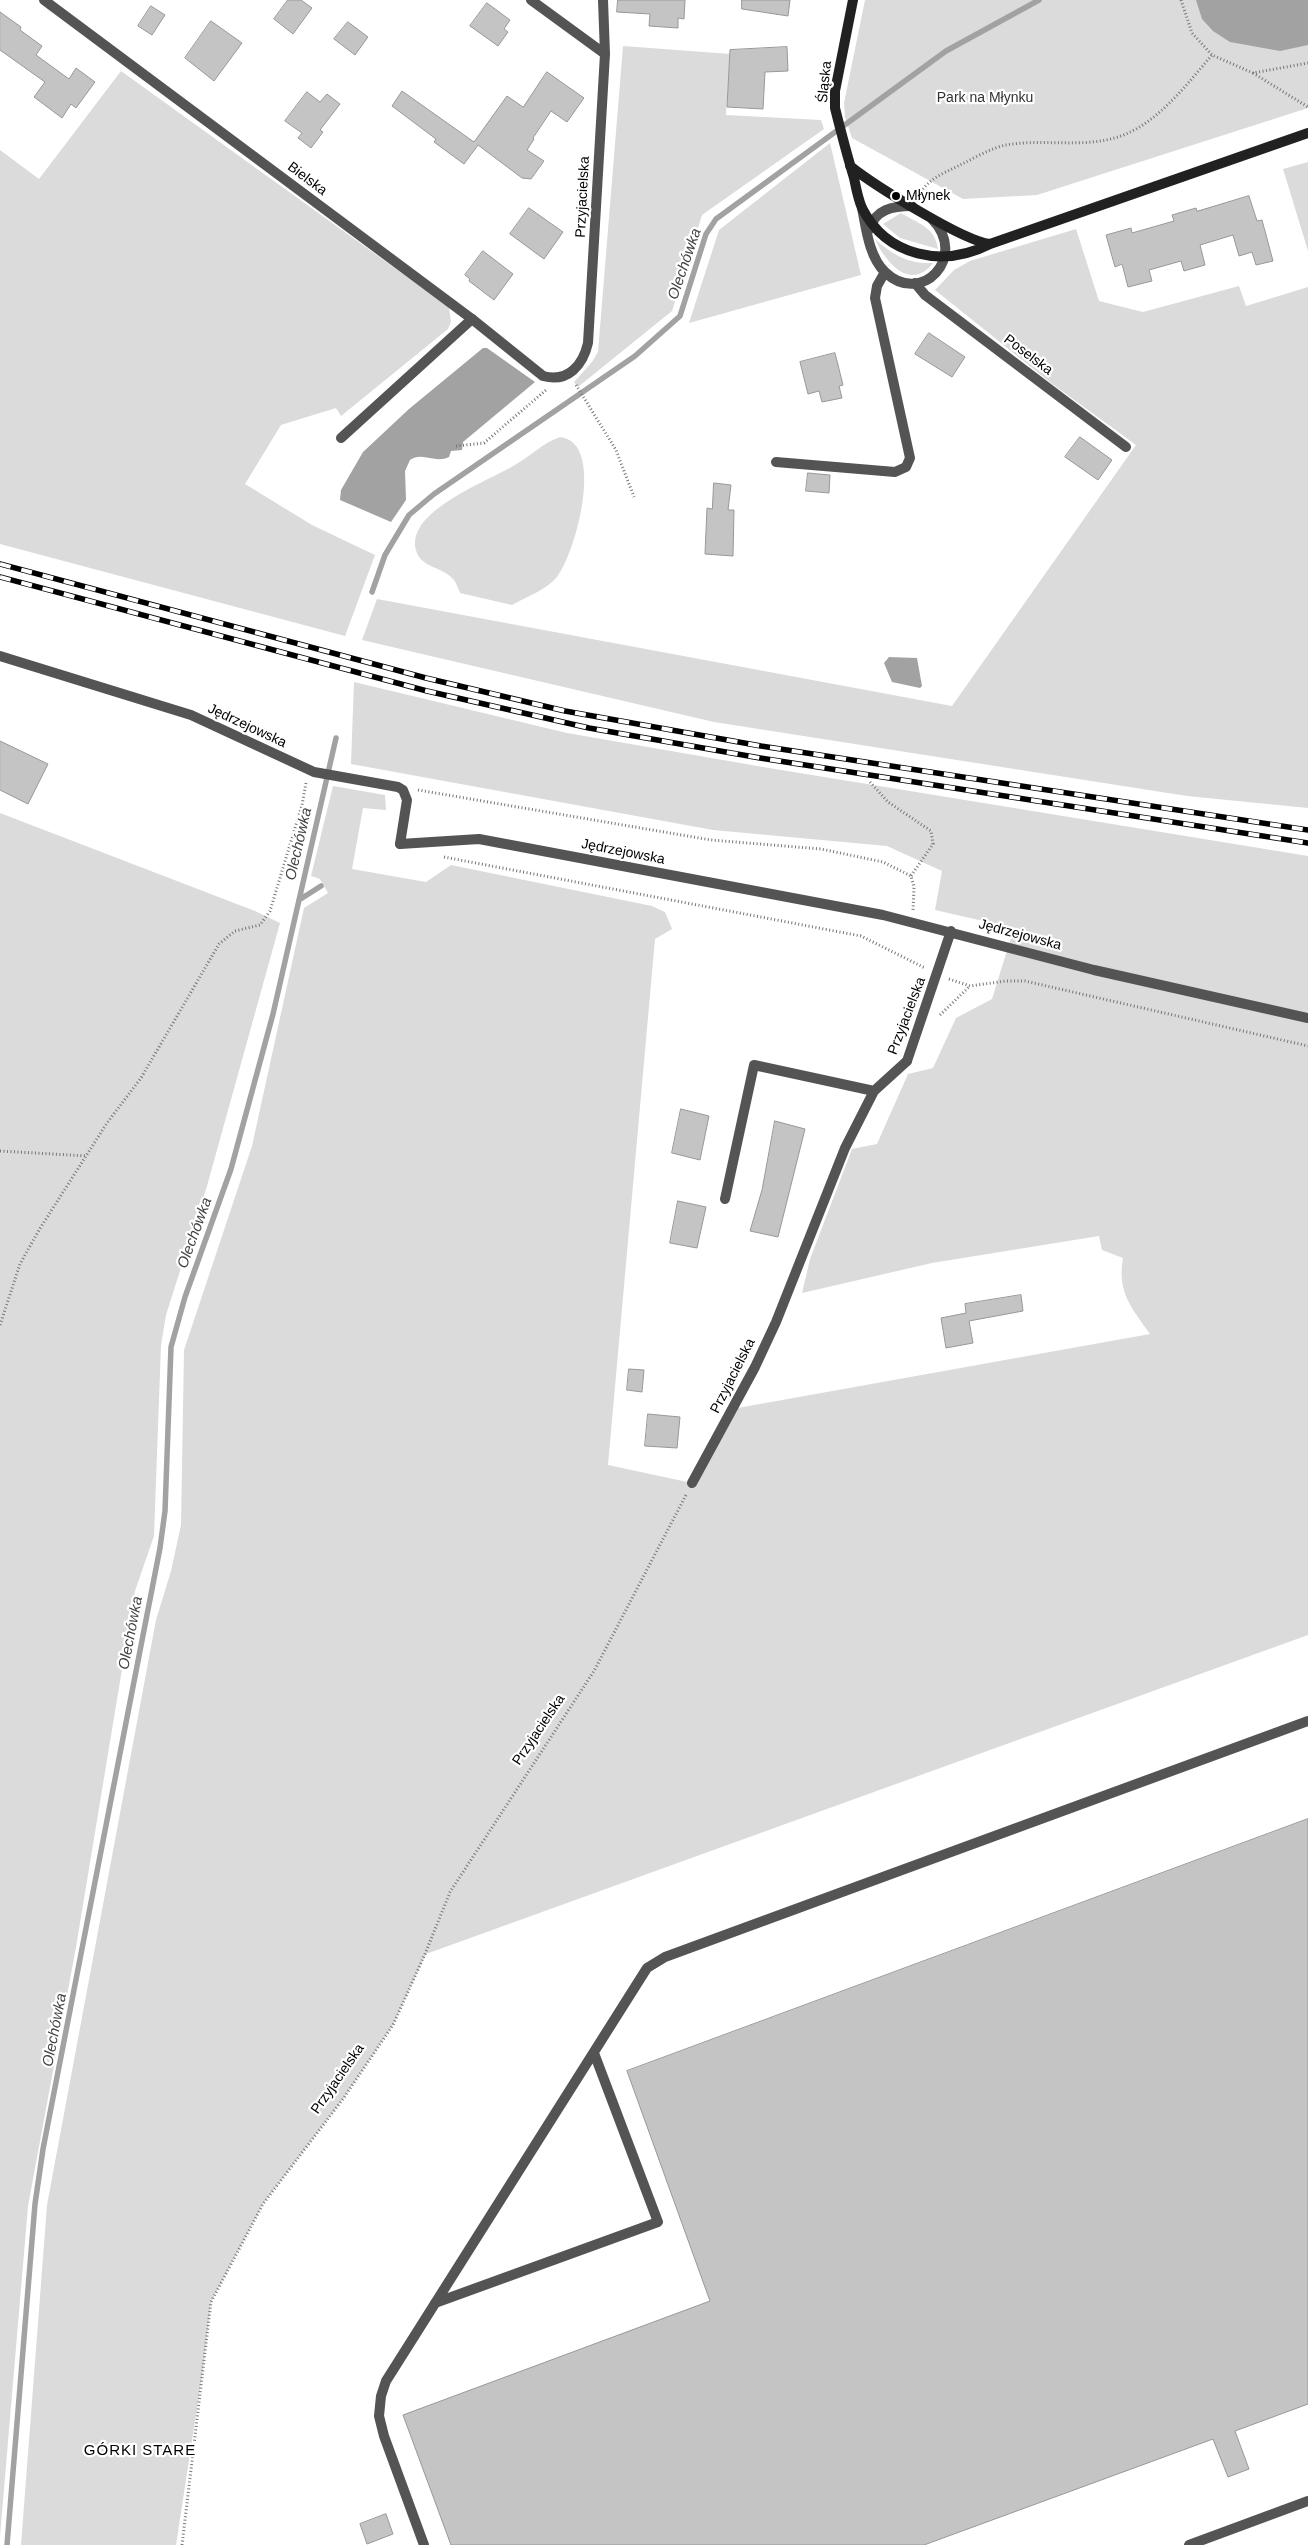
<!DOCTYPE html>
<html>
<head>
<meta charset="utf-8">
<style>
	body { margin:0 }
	canvas { display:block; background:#fff }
</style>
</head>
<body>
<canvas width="1308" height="2545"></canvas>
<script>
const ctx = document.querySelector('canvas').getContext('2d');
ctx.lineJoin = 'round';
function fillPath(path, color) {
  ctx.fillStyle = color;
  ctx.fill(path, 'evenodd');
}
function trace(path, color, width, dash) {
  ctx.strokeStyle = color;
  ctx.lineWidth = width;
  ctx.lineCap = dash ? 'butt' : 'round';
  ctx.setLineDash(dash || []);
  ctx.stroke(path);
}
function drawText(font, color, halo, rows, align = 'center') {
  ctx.font = font + ' Helvetica,sans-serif';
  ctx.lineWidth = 4.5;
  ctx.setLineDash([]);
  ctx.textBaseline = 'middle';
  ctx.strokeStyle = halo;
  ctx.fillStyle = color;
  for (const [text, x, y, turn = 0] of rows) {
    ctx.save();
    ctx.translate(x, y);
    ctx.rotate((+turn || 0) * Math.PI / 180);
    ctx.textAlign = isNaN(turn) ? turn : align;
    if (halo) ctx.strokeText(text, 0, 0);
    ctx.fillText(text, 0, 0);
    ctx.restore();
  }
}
const green = new Path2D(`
	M865 0H1308V108L1037 195 963 199 852 138 845 117 844 103Z
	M623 46 730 54 726 115 821 120 824 129 702 215 672 311 578 387 574 382 592 362 598 352Z
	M121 71 449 307 451 322 448 329 341 416 336 408 281 425 245 484 312 525 375 555 345 636 0 544V150L39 179Z
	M830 143 861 275 689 323 719 230Z
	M1308 162V251L1283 169Z
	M901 213C919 224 935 227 938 249L900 238 883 224Z
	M1076 229 1099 301 1143 312 1239 286 1246 306 1308 287V808L1187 796 714 722 362 640 377 599 952 706 1136 445 1051 383 935 290 954 270 970 261Z
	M875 239C893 255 908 264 933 263 910 293 884 260 875 239Z
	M560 437C606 442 576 553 557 577 546 590 526 597 512 605L460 593C458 588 456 582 453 579 443 567 423 568 417 553 401 511 493 480 518 463 533 454 543 443 560 437Z
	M354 682 567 733 769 768 1308 856V1635L426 1954 393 2025 343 2099 263 2204 211 2302 203 2369 176 2545H21L47 2205 156 1620 171 1571 181 1525 184 1350 252 1146 304 908 328 893 320 879 311 876 333 786 385 795 386 810 363 808 352 869 426 882 451 865 652 906 665 912 672 929 655 939 608 1465 692 1483 732 1409 1150 1334C1131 1307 1117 1292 1123 1258L1102 1250 1099 1236 932 1263 802 1293 810 1259 852 1149 877 1144 908 1074 933 1068 956 1018 992 999 1014 928 935 910 942 871 887 846 713 830 351 764Z
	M0 813 255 911 280 923 207 1186 166 1315 161 1345 154 1536 135 1591 76 1947 28 2206 0 2536Z`);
const water = new Path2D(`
	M1196 0H1308V45L1280 51 1230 42 1213 31 1202 19Z
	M483 348H487L535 382 463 442 462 450 451 451 449 457C435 464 422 451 410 460L405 471 406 500 391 522 340 500 341 490 363 452 409 409Z
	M889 657 917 658 922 686 920 688 892 682 884 663Z`);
const stream = new Path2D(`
	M372 592 385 555 409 515 434 494 635 356 680 316 706 234 716 219 946 51 1039 0
	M299 900 321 886
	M7 2545 35 2204 43 2149 160 1548 165 1511 171 1347 185 1297 231 1169 273 1014 336 738`);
const building = new Path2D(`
	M288 0H301L312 8 293 34 274 19Z
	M618 0H685L684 19 678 18V28L649 26 650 14 617 12Z
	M742 0H790L788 16 742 9Z
	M487 3 510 20 504 29 508 32 498 46 470 26Z
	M151 6 165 15 152 35 138 26Z
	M0 12 21 27 20 30 42 46 36 55 69 79 76 68 95 82 76 108 71 104 62 118 34 97 45 82 0 50Z
	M211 21 242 43 214 81 185 58Z
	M348 22 368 37 355 55 334 39Z
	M787 47 788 71 765 72 763 109 727 107 730 50Z
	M547 72 584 98 567 122 551 111 533 138 534 139 527 150 544 161 531 179 522 178 478 145 464 164 434 142 436 139 392 106 402 91 474 142 507 96 523 107Z
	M307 92 320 102 327 94 340 104 320 130 323 132 311 148 298 138 302 133 285 121Z
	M1249 196 1257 221 1262 220 1273 261 1256 265 1252 252 1239 256 1233 235 1200 245 1205 265 1184 271 1181 261 1149 270 1152 281 1128 287 1122 264 1115 267 1106 235 1131 228 1132 233 1174 221 1172 215 1196 208 1197 211Z
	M529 208 563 232 544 259 510 234Z
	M483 251 513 274 494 300 469 281 470 279 465 275Z
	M929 333 965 357 952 377 915 354Z
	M835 353 843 385 839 386 842 398 822 402 819 391 808 394 800 362Z
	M1080 437 1112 460 1098 480 1065 457Z
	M808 473 830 475 829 493 806 491Z
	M714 483 731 485 728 510H734L733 556 705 554 707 508 712 509Z
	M0 741 48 764 28 804 0 790Z
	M681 1109 709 1116 700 1160 672 1153Z
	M775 1121 805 1129 778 1237 750 1231 762 1190Z
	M678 1201 706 1207 697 1248 670 1243Z
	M1021 1295 1023 1311 969 1321 973 1343 946 1348 941 1318 966 1313 965 1304Z
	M629 1369 644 1370 642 1392 627 1390Z
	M648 1414 680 1417 677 1448 645 1446Z
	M1308 1819V2404L1235 2431 1249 2469 1228 2477 1213 2439 924 2545H451L403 2415 710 2301 627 2071Z
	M386 2514 393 2534 367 2544 360 2524Z`);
const path = new Path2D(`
	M1181 0 1192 33 1212 55 1253 73 1308 63
	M1253 73 1308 107
	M919 195C928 179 942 174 958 166 973 159 990 148 1006 145 1046 138 1088 150 1126 134 1161 119 1188 83 1212 55
	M576 385 616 450 634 497
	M456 446 484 443 546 390
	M870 782 888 802 931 831 933 844 911 876
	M418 790 711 840 821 849 883 862 911 876 914 887 913 910
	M444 857 861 936 925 968
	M949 979 970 986 1006 981H1025L1308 1046
	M940 1015 970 986
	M0 1151 87 1156
	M0 1325 20 1264 39 1230 107 1123 141 1078 219 944 235 931 260 925 270 911 302 805 306 783
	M182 2545 211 2302 263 2204 343 2099 393 2025 425 1954 450 1892 594 1671 686 1495`);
const lane = new Path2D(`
	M341 438 472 319
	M0 656 191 715 314 772 398 787 403 790 407 800 400 844
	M725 1199 754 1065 874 1091
	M692 1483 755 1367 776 1322 845 1148 874 1091 907 1061
	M435 2303 658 2222 594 2053
	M424 2545 384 2436 379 2416 381 2396 386 2381 647 1968 665 1957 1308 1721
	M1189 2545 1308 2501`);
const street = new Path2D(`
	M44 0 472 319 543 376C568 383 583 365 588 343L605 54 603 0
	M531 0 605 54
	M862 208C866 228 869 257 885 272 921 307 969 257 932 219
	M869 230C875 209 893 206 912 206
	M915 283 925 295 1126 447
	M776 462 895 472 906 467 910 458 875 298 877 286 885 272
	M400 844 479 839 883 915 1094 970 1308 1018
	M907 1061 951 931`);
const secondary = new Path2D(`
	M853 0 835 91V108C841 132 847 155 854 178 856 188 858 199 862 208 887 257 943 268 990 244L1308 133
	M850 166C874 185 963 241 990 244`);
const rail = new Path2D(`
	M0 564 426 678 565 711 761 746 1308 830
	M0 577 427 691 589 728 760 758 1308 843`);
const markers = [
	[896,196,5,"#000"]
];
const streetNames = [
	["Śląska",825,82,-84],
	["Bielska",307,179,37],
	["Przyjacielska",583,197,-87],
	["Poselska",1028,355,37],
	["Jędrzejowska",247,726,25],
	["Jędrzejowska",623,852,11],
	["Jędrzejowska",1020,935,15],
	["Przyjacielska",907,1016,-69],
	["Przyjacielska",733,1376,-63],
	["Przyjacielska",539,1730,-56],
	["Przyjacielska",338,2079,-55]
];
const parkNames = [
	["Park na Młynku",985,98]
];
const poiNames = [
	["Młynek",906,196]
];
const waterNames = [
	["Olechówka",685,264,-71],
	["Olechówka",299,844,-77],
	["Olechówka",195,1233,-70],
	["Olechówka",131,1633,-79],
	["Olechówka",55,2030,-79]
];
const neighbourhoodNames = [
	["GÓRKI STARE",140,2451]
];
fillPath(green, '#dbdbdb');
fillPath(water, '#a2a2a2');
trace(stream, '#a2a2a2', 5.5);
fillPath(building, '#c4c4c4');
trace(building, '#989898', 1);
trace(path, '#767676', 3, [1, 2.5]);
trace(lane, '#545454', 10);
trace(street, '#545454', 10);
trace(secondary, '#212121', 10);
trace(rail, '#000', 5.5);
trace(rail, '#fff', 4, [11]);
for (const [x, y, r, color] of markers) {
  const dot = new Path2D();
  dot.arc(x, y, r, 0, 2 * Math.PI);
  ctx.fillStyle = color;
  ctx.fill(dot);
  trace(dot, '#fff', 2);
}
drawText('14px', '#000', '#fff', streetNames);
drawText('14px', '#323232', '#fff', parkNames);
drawText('14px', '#000', '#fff', poiNames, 'left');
drawText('italic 15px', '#434343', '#fff', waterNames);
ctx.letterSpacing = '1px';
drawText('15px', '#000', '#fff', neighbourhoodNames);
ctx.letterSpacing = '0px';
</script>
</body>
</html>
